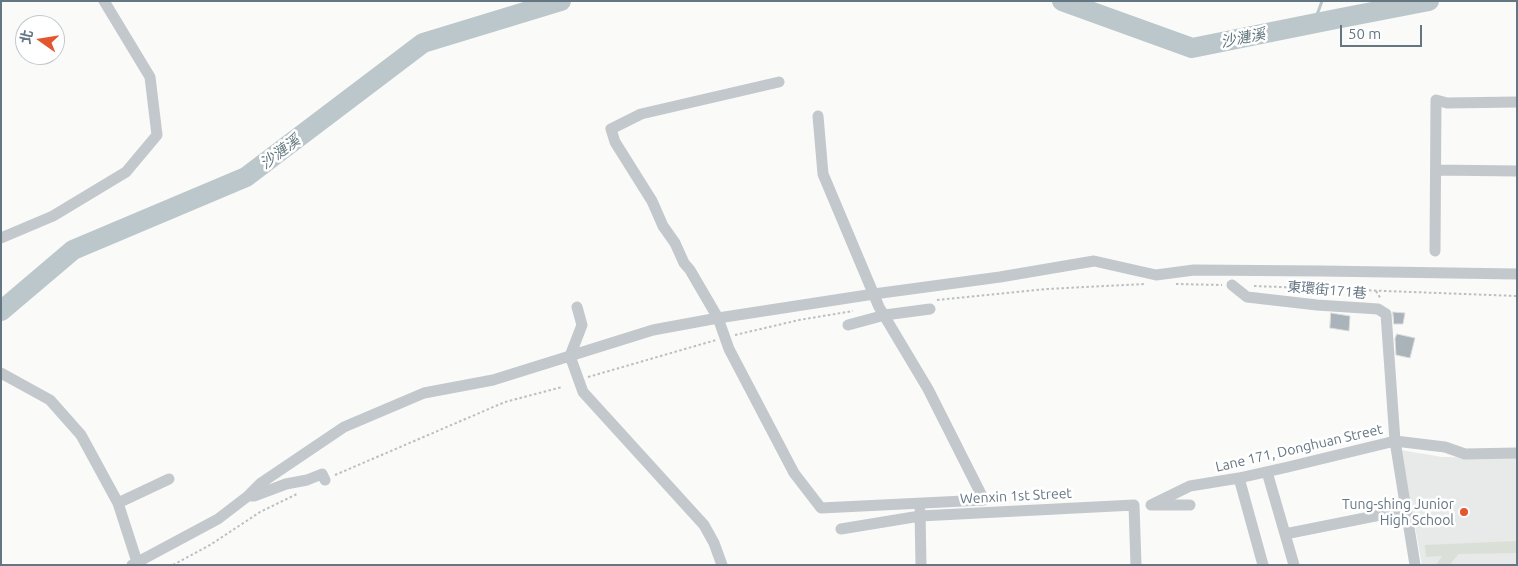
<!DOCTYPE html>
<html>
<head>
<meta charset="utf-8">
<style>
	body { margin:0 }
	#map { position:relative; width:1518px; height:566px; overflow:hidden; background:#fafaf8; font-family:Ubuntu,"Noto Sans TC",sans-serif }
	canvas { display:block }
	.frame { position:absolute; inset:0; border:2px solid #657683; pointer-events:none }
	.north { position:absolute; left:15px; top:15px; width:50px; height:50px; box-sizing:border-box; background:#fff; border:1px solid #c1c8cd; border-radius:50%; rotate:283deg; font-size:14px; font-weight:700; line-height:20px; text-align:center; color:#657683 }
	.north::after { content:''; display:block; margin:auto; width:18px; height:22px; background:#e4572e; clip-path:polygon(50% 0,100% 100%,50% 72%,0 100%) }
	.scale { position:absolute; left:1340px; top:25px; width:82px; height:22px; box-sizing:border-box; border:2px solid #657683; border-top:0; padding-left:6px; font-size:15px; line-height:18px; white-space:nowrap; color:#657683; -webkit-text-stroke:4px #fff; paint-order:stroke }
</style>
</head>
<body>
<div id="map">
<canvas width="1518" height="566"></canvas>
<div class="frame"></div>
<div class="north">北</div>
<div class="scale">50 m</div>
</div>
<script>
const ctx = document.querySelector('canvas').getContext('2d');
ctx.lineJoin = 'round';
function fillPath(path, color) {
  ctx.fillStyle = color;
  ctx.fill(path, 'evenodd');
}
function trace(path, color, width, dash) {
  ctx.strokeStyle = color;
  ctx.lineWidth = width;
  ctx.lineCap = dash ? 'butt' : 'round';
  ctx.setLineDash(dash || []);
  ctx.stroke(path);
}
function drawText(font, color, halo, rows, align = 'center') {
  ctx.font = font + ' Ubuntu,"Noto Sans TC",sans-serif';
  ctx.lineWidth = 5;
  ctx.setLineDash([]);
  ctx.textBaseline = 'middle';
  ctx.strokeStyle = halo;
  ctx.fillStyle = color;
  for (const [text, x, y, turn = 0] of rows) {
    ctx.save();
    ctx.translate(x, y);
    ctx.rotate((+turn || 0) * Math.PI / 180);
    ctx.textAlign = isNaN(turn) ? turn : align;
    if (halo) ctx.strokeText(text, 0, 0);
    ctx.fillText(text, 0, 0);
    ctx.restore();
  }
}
const built = new Path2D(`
	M1401 450 1442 457 1517 458V565H1422Z`);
const green = new Path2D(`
	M1517 541V553L1459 554 1449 565H1436L1442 556 1426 557 1425 545Z`);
const stream = new Path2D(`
	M1314 23 1322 1`);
const river = new Path2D(`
	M1062 1 1192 48 1336 19 1429 1
	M1 311 73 250 246 177 423 43 561 1`);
const building = new Path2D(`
	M1393 312 1405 313 1403 324H1394Z
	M1331 313 1350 316 1349 331 1330 328Z
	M1397 334 1415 338 1410 358 1396 355 1395 339Z`);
const path = new Path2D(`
	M1176 284 1222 285
	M1254 286 1517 296
	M1376 291 1381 299
	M937 300 1047 289 1144 284
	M735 335 799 320 853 311
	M588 377 716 340
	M335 475 505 402 562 387
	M173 565 210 545 260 512 297 494`);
const minor = new Path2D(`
	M779 82 641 114 611 129 615 142 652 201 663 226 675 243 684 263 690 270 718 318 729 349 794 473 821 508 984 500 928 389 879 307 823 174 818 116
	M1436 170 1517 171
	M1 238 53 216 126 172 157 135 150 77 104 1
	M1435 251 1436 100 1447 103 1517 102
	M1232 285 1247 297 1317 305 1378 309 1386 314 1395 441 1415 565
	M577 307 582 325 570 356 583 392 704 525 714 543 722 565
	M848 325 885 315 930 309
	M1 373 50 400 81 435 118 503 138 565
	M1267 472 1294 565
	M1239 478 1263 565
	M248 496H254L286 484 307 480 322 474 325 480
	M118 503 169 479
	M1151 505 1190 486 1239 478 1288 467 1395 441 1445 447 1465 454 1517 453
	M1154 505H1190
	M920 511 921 565
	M841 529 920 516 1134 505 1136 565
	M1285 534 1405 510
	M132 565 218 519 248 496 261 483 344 427 424 393 493 380 653 330 718 318 874 294 1000 277 1094 261 1156 275 1194 270 1321 271 1517 274`);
const markers = [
	[1464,512,5,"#e4572e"]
];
const streetNames = [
	["東環街171巷",1327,290,5],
	["Lane 171, Donghuan Street",1299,448,-13],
	["Wenxin 1st Street",1016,496,-3]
];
const poiNames = [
	["Tung-shing Junior",1454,504],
	["High School",1454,520]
];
const waterNames = [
	["沙漣溪",1243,38,-11],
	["沙漣溪",280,152,-37]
];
fillPath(built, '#e8e9e9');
fillPath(green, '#dadfd7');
trace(stream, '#bbc7cb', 3);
trace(river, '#bbc7cb', 20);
fillPath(building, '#aab3b9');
trace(building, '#dcdcda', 1);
trace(path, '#bbbfc2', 2, [2.5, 2.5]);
trace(minor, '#c3c8cc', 11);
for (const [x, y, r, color] of markers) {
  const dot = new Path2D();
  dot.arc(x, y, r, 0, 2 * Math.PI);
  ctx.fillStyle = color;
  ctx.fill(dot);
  trace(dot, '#fff', 2);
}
drawText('14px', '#657683', '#fff', streetNames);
drawText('14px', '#657683', '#fff', poiNames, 'right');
drawText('italic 15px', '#60757c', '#fff', waterNames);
</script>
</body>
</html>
